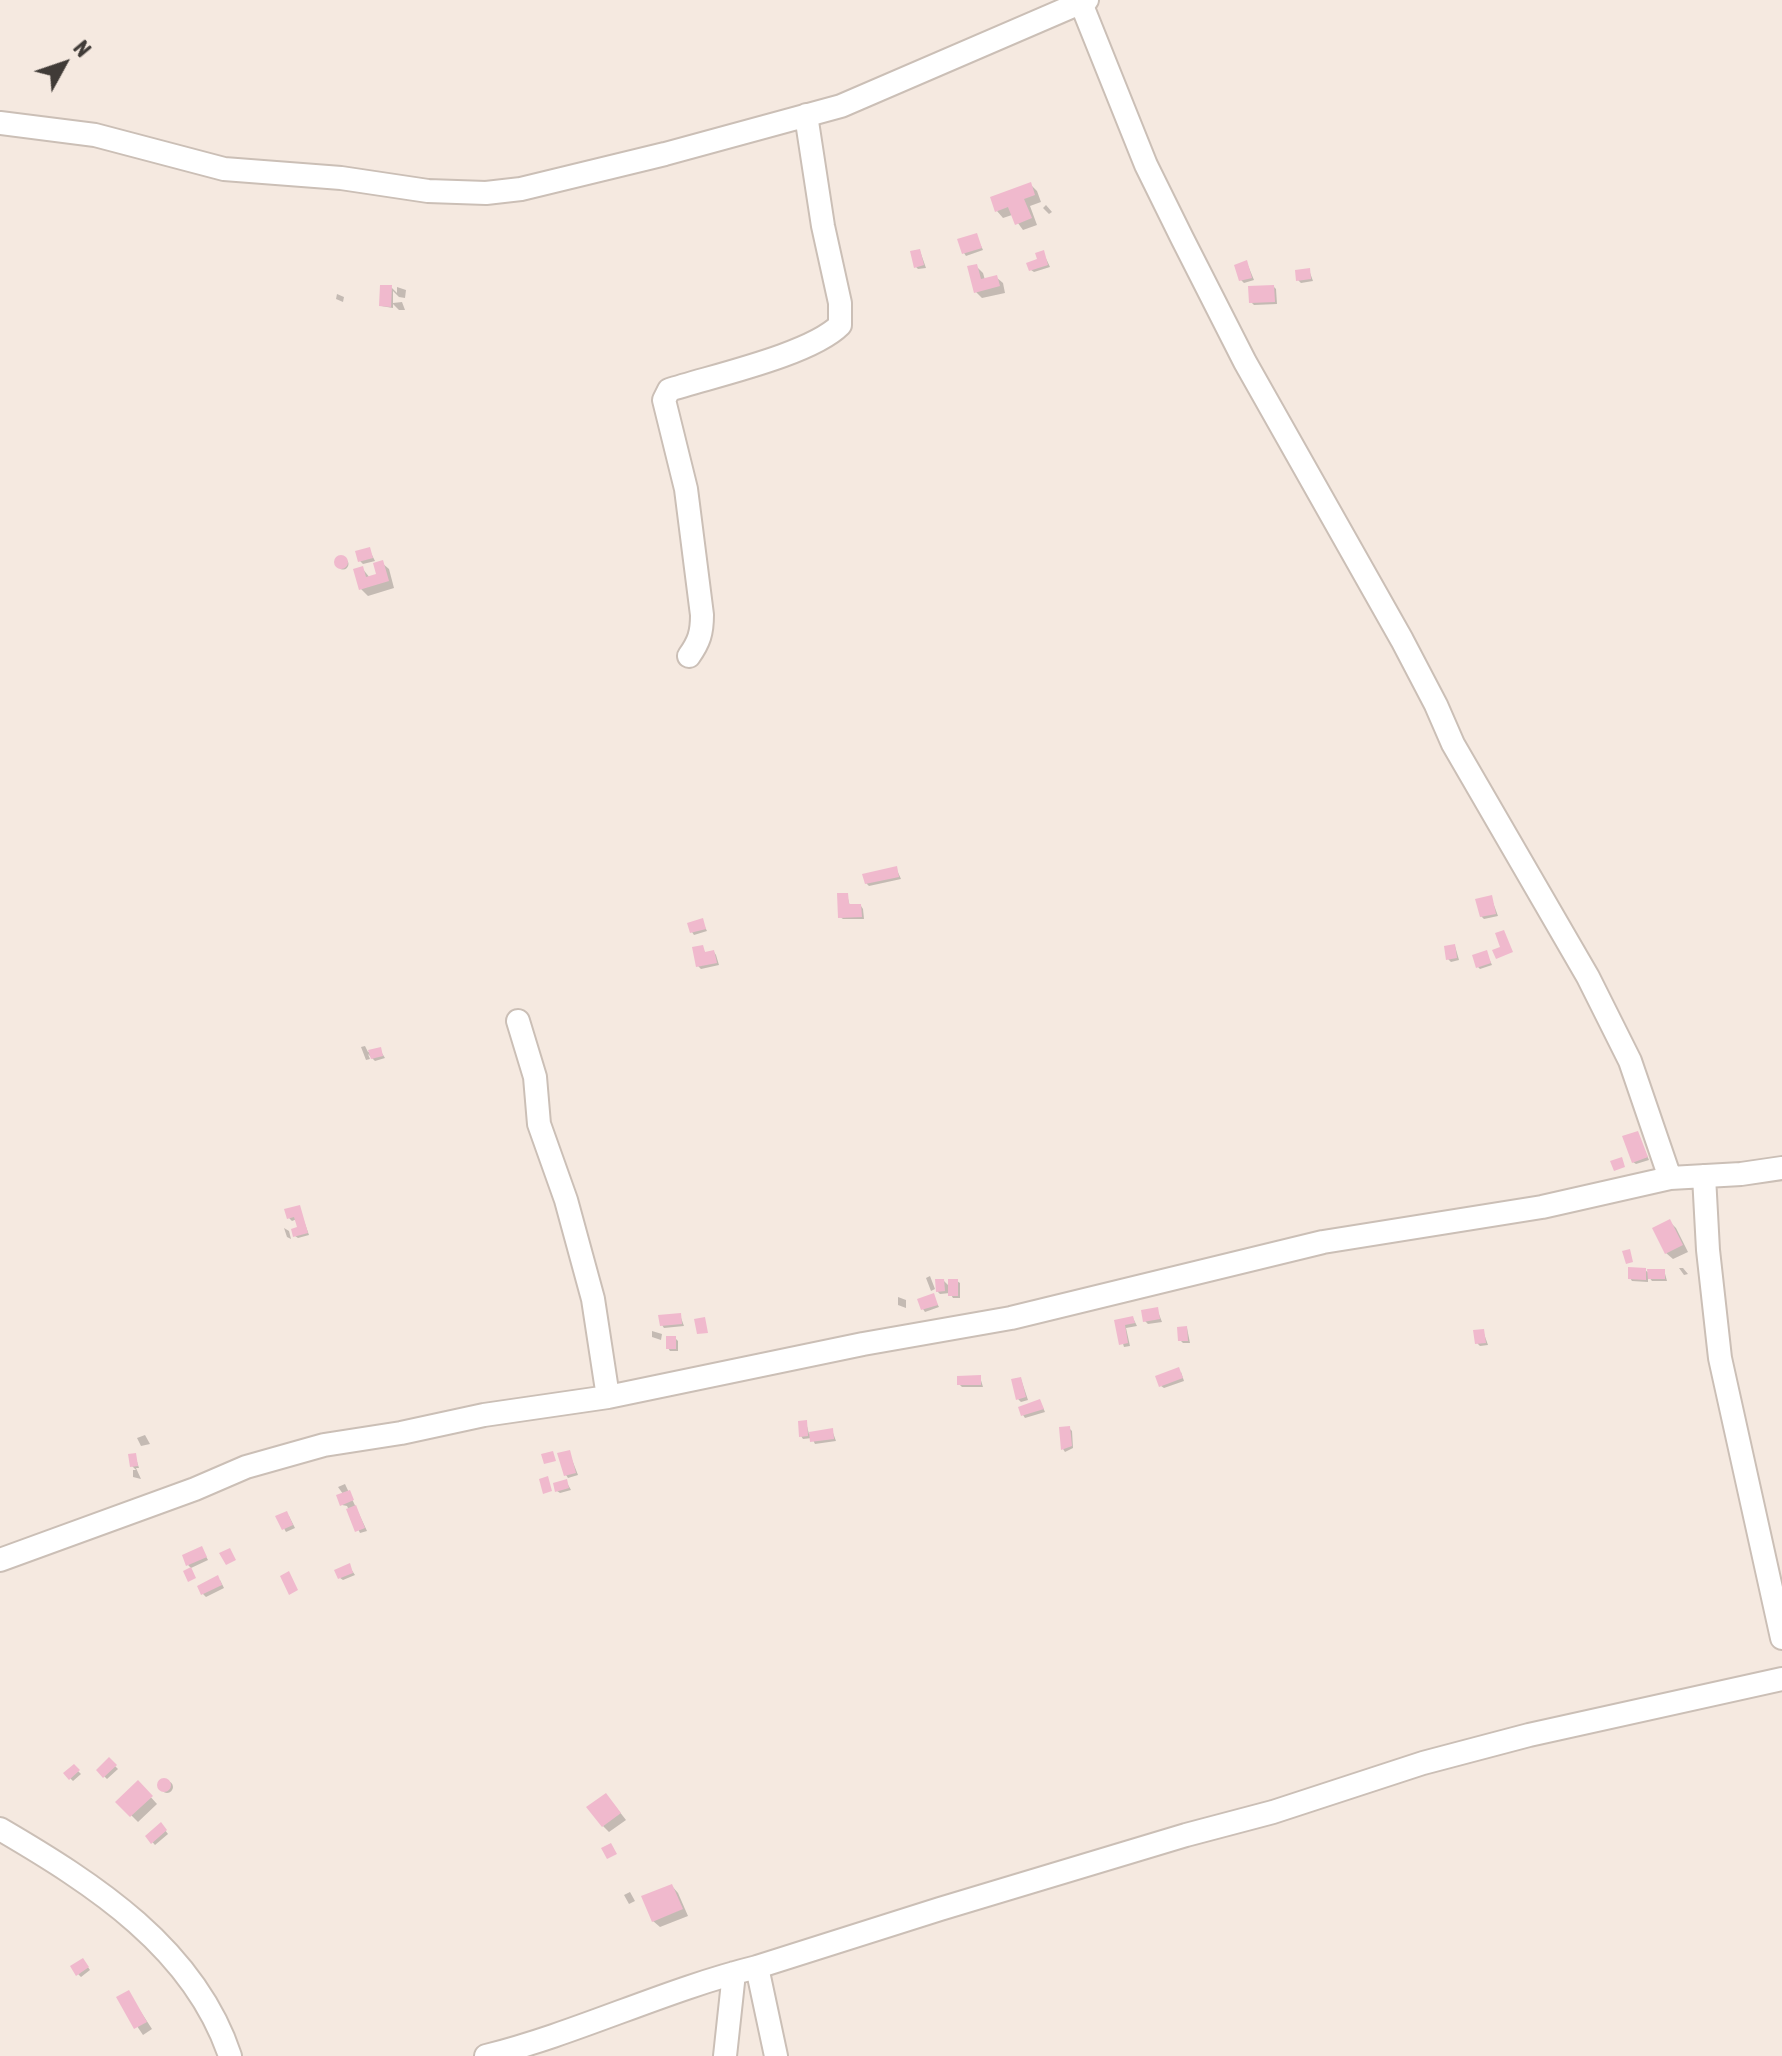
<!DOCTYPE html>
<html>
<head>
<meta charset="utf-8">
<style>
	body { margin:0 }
	#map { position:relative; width:1782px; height:2056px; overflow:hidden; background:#f5e9e0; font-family:"Asap Condensed",sans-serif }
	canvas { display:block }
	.north { position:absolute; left:24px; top:24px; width:80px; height:80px; -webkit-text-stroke:6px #f5e9e0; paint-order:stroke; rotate:50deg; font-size:22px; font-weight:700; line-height:32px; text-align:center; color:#403b37 }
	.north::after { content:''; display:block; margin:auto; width:28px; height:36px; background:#403b37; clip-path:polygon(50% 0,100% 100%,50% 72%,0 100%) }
</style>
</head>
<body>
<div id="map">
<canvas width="1782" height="2056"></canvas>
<div class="north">N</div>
</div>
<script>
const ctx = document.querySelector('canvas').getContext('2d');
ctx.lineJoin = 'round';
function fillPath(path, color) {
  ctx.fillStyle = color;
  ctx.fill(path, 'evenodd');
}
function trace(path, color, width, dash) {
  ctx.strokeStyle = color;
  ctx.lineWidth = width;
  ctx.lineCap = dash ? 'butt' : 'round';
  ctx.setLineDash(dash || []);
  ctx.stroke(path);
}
const shadow = new Path2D(`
	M1030 184 1037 191 1041 202 1030 206 1037 225 1023 230 1012 215 1003 218 997 211Z
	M1046 205 1052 212 1049 214 1043 208Z
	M976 235 983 250 966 256 964 253Z
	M920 251 926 268 918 269 916 267Z
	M1043 252 1050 267 1034 272 1031 270Z
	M1247 263 1254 280 1244 283 1241 280Z
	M976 266 983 273 985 280 996 277 1003 283 1005 293 982 298 976 292Z
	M1309 270 1313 281 1301 283 1298 280Z
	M391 287 397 293V287L406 290 405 298 399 297 393 291V303L402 302 405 310H399L393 304V308L381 306Z
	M1274 287 1276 289 1277 304 1254 305 1251 302Z
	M337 294 344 297 343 302 336 299Z
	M369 549 375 561 363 564 360 561Z
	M337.5 564a5.5 5.5 0 1 1 11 0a5.5 5.5 0 1 1-11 0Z
	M382 563 389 569 394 588 368 596 361 589 362 568 370 578 379 575Z
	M896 868 901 879 869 886 866 883Z
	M847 895 850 906H861L863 909 864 919H843L840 917Z
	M1491 897 1498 916 1484 919 1481 916Z
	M702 921 707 931 694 935 692 932Z
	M1455 946 1459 960 1451 962 1448 959Z
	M702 947 706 954 714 952 716 955 719 965 701 969 698 966Z
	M1486 952 1492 965 1480 969 1477 966Z
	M365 1046 368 1052 380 1050 385 1058 375 1061 368 1054 370 1059 366 1060 361 1047Z
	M1637 1133 1649 1160 1636 1164 1633 1162Z
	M299 1207 309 1235 298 1238 295 1236 300 1228 297 1219 292 1221 289 1218Z
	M1669 1221 1676 1228 1688 1252 1673 1259 1666 1253Z
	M284 1228 289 1231 291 1239 287 1237Z
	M1679 1268H1683L1688 1274 1684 1275Z
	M1645 1270 1650 1274 1664 1270 1667 1281H1652L1648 1276V1282L1632 1281 1630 1278Z
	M930 1276 935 1289 931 1291 926 1278Z
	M944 1281 950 1287 957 1281 960 1283V1298H953L950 1293 940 1294 937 1291Z
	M933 1296 939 1307 925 1312 923 1309Z
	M898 1297 906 1300V1308L898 1305Z
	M1157 1309 1162 1322 1148 1324 1145 1321Z
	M680 1315 684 1326 664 1328 662 1325Z
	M1133 1318 1137 1326 1126 1328 1130 1346 1124 1347 1116 1322Z
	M1187 1328 1190 1343H1183L1180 1340Z
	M652 1331 662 1334 661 1340 652 1337Z
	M1483 1331 1488 1345 1480 1346 1477 1343Z
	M675 1338 678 1341V1351H670L668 1348Z
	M1181 1372 1184 1381 1164 1388 1161 1386Z
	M980 1377 983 1387H962L959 1384Z
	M1021 1379 1028 1400 1021 1402 1018 1399Z
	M1040 1401 1045 1412 1025 1418 1023 1415Z
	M806 1422 809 1434 832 1430 836 1441 815 1444 812 1438 803 1439 801 1436Z
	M1069 1428 1072 1431 1073 1448 1065 1452 1063 1449Z
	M145 1435 150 1444 141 1446 137 1438Z
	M569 1452 578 1475 568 1478 566 1475Z
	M135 1455 139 1468H136L141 1479 133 1477V1470H136L132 1466Z
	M566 1481 571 1490 560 1493 557 1491Z
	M345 1484 367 1531 360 1533 347 1506 342 1505 343 1494 338 1487Z
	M289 1516 295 1528 286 1532 278 1517Z
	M202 1549 208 1560 191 1568 188 1565Z
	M349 1566 355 1575 343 1580 340 1578Z
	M220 1580 224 1588 206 1597 203 1594 199 1587Z
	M109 1760 118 1769 107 1779 98 1770Z
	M74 1767 81 1774 73 1781 66 1774Z
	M161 1787a6 6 0 1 1 12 0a6 6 0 1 1-12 0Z
	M138 1783 157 1804 138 1822 118 1802Z
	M612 1802 626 1820 609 1832 603 1826Z
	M161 1825 168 1834 155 1845 147 1836Z
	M672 1886 678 1893 688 1916 660 1927 653 1921Z
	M630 1892 635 1901 629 1904 624 1895Z
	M85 1963 90 1970 81 1977 78 1974Z
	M128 1992 152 2029 143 2035 118 1998Z`);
const building = new Path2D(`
	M1031 182 1035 195 1024 199 1032 218 1015 225 1008 207 995 212 990 197Z
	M977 233 982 248 962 254 957 239Z
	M920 249 924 265 914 268 910 251Z
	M1044 250 1048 265 1029 271 1026 263 1037 259 1035 253Z
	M1247 260 1252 278 1239 281 1234 265Z
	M977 264 981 279 997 275 1000 286 974 293 967 266Z
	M1310 268 1311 279 1296 281 1295 270Z
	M380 285H392L391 307 379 306Z
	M1274 285 1275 302 1249 303 1248 286Z
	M370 547 373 558 358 562 355 551Z
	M334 562a7 7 0 1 1 14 0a7 7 0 1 1-14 0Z
	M383 560 389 581 359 590 353 569 363 566 366 577 376 574 373 563Z
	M897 866 899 877 865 884 862 874Z
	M837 893H848L849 904H861L862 917 838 918Z
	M1492 895 1496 914 1480 917 1475 899Z
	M703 918 706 929 690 933 687 923Z
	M1504 930 1513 952 1496 959 1492 950 1500 947 1495 933Z
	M1455 944 1457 958 1446 960 1444 946Z
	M703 945 705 952 714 950 717 963 696 967 692 947Z
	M1487 950 1491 963 1476 968 1472 955Z
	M381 1047 383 1056 371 1059 368 1050Z
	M1638 1131 1648 1157 1632 1163 1622 1136Z
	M1622 1157 1625 1167 1614 1171 1610 1161Z
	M300 1205 308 1233 293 1237 291 1229 297 1227 294 1217 287 1219 284 1209Z
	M1670 1219 1683 1245 1665 1254 1652 1228Z
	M1630 1249 1633 1262 1626 1264 1622 1251Z
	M1628 1267 1646 1268V1280L1628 1279Z
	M1647 1269H1665V1279H1648Z
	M935 1279H944L945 1291 936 1292Z
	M948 1279H958V1296H948Z
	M934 1293 938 1305 921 1310 917 1299Z
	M1158 1307 1160 1319 1143 1322 1141 1310Z
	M681 1313 682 1324 660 1326 658 1315Z
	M1133 1316 1135 1323 1125 1325 1128 1343 1119 1345 1114 1320Z
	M705 1317 708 1333 697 1334 694 1319Z
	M1187 1326 1188 1341H1178L1177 1327Z
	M1484 1329 1486 1343 1475 1344 1473 1330Z
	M666 1336H676V1349H666Z
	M1179 1367 1183 1378 1159 1387 1155 1376Z
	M981 1375V1385H957V1376Z
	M1021 1377 1026 1397 1016 1400 1011 1379Z
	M1040 1399 1044 1409 1021 1416 1018 1407Z
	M807 1420 808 1436 799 1437 798 1421Z
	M1070 1426 1072 1446 1061 1450 1059 1427Z
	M833 1428 834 1439 810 1442 809 1432Z
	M570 1450 576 1473 564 1476 557 1453Z
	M553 1451 556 1461 544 1464 541 1454Z
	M136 1453 138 1466 130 1467 128 1454Z
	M548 1476 552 1491 543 1494 539 1479Z
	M567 1479 569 1488 555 1492 553 1483Z
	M350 1490 354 1500 340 1506 336 1495Z
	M356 1505 365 1528 355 1532 346 1509Z
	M287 1511 293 1525 282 1530 275 1516Z
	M202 1546 207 1557 186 1566 182 1555Z
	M230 1548 236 1560 226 1565 219 1553Z
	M350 1563 353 1573 338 1579 334 1570Z
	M191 1567 196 1578 188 1582 183 1571Z
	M289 1571 298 1590 289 1595 280 1576Z
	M218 1575 222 1585 201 1595 197 1586Z
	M109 1757 117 1765 103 1778 96 1770Z
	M74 1764 80 1770 69 1780 63 1773Z
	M157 1785a7 7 0 1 1 14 0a7 7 0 1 1-14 0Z
	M138 1780 153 1796 130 1817 115 1802Z
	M606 1793 621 1813 602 1827 586 1807Z
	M161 1822 167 1830 151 1844 145 1836Z
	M611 1843 617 1854 607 1859 601 1848Z
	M672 1884 683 1909 652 1922 641 1896Z
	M83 1958 89 1967 76 1976 70 1966Z
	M129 1990 147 2022 134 2029 116 1997Z`);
const street = new Path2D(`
	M1081 3 1146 165 1182 238 1245 362 1402 640 1436 705 1453 744 1588 977 1630 1061 1670 1178
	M0 123 95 135 224 169 341 178 428 191 486 193 521 189 665 154 841 106 1087 0
	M689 656C699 642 702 633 702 615L686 489 664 400 669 390C712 376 810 355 840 325V303L823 226 806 115
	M518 1021 535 1077 539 1124 566 1200 593 1299 608 1397
	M1704 1176 1708 1250 1720 1358 1782 1638
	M0 1560 195 1489 246 1467 324 1445 401 1433 484 1415 608 1397 863 1344 1011 1318 1323 1242 1542 1207 1670 1178 1741 1174 1782 1168
	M0 1829C94 1884 194 1948 230 2056
	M757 1967 776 2056
	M486 2056C578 2033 664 1990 757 1967L940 1909 1186 1835 1273 1812 1423 1763 1529 1735 1782 1679
	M725 2056 734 1973`);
fillPath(shadow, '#0003');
fillPath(building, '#f0b9cd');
trace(street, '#cbbfb6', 26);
trace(street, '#fff', 22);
</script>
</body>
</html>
